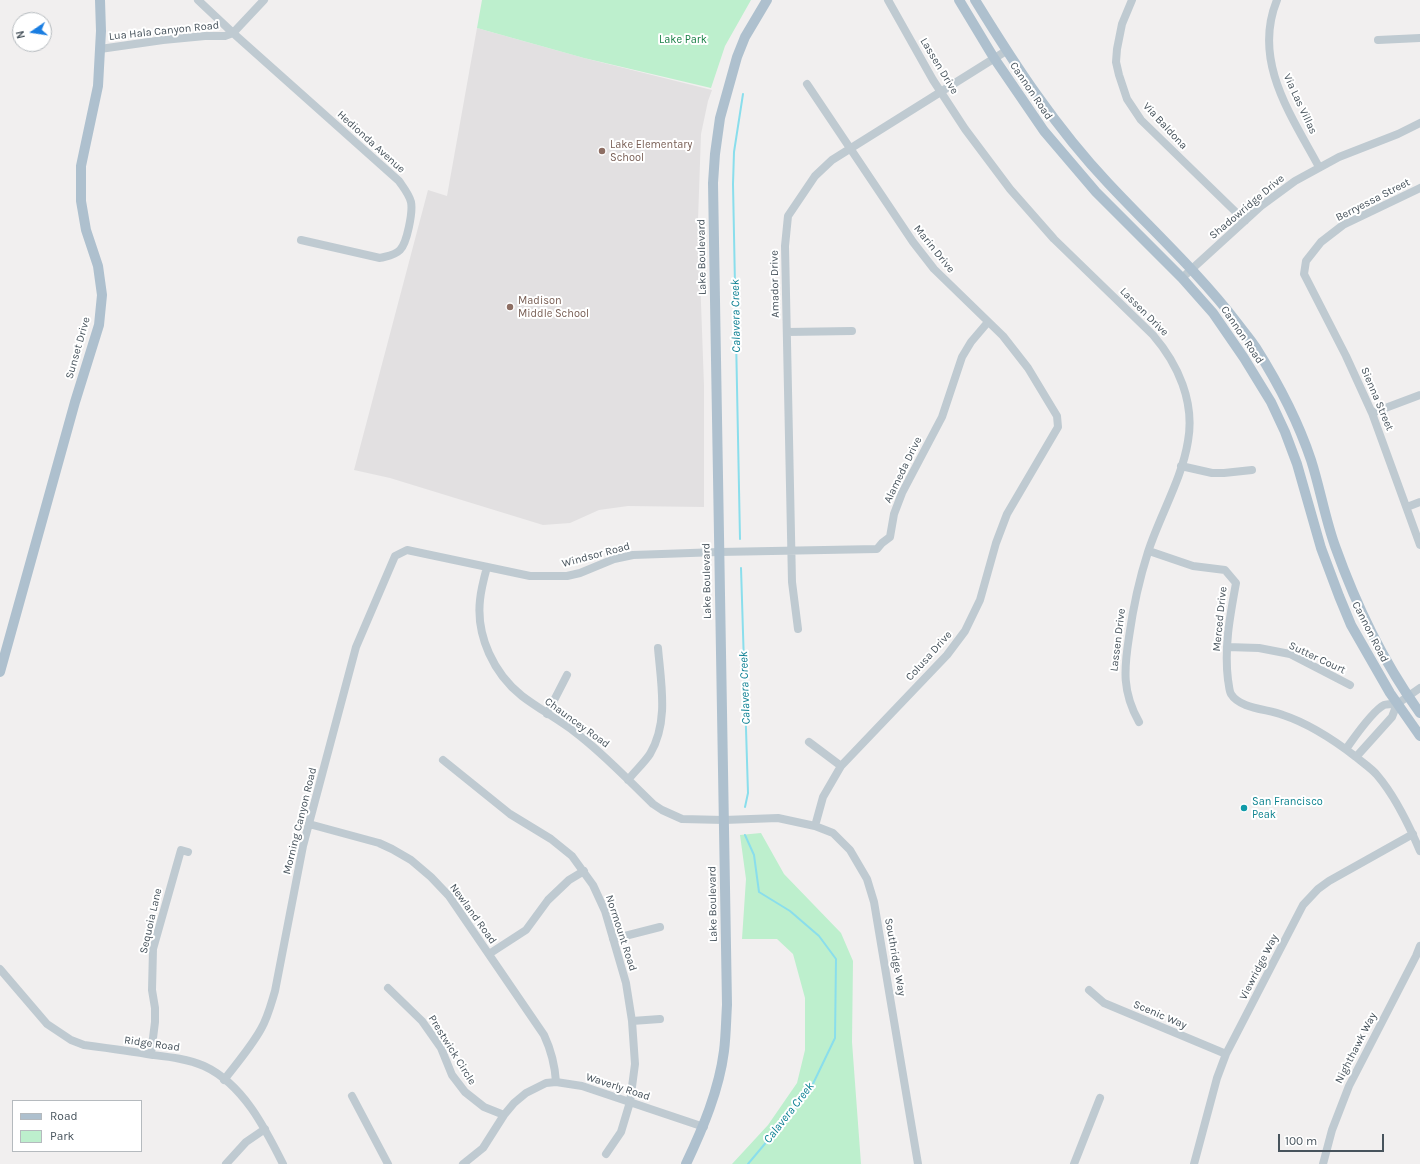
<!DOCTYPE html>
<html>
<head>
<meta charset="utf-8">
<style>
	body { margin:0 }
	#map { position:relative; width:1420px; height:1164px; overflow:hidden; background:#f1efef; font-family:Karla,sans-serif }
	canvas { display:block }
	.legend { position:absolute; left:12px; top:1100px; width:130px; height:52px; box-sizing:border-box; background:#fff; border:1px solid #b5babe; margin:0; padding:5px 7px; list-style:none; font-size:12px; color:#47535c }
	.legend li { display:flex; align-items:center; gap:8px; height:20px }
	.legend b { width:20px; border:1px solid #b5babe }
	.north { position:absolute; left:12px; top:12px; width:40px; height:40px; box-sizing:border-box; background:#fff; border:1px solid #b5babe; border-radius:50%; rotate:257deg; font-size:11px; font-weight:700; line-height:16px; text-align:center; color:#47535c }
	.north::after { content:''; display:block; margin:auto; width:14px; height:18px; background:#197de1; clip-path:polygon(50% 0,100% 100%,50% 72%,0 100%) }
	.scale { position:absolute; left:1278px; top:1134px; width:106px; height:18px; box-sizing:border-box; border:2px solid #47535c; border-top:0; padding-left:5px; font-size:12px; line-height:14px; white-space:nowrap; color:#47535c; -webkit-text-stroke:3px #fff; paint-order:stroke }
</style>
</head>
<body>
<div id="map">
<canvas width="1420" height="1164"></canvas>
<ul class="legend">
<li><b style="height:5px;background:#aec0ce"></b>Road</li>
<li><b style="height:11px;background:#bdefcd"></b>Park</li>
</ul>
<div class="north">N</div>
<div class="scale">100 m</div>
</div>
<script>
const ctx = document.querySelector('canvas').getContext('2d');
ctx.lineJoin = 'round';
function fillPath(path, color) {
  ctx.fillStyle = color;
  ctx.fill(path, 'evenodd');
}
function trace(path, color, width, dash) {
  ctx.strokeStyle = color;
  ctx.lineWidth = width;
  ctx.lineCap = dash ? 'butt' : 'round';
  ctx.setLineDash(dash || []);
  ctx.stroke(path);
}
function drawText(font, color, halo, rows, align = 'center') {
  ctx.font = font + ' Karla,sans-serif';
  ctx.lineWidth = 4;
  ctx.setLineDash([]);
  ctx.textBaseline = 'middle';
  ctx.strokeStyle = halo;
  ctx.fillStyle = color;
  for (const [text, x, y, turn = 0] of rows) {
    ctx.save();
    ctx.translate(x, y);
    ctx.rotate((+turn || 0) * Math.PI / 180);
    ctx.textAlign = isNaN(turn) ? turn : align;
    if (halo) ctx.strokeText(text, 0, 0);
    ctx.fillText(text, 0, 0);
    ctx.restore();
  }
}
const education = new Path2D(`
	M477 28 584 58 712 90 708 101 701 134 698 220 704 386V507L628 506 599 510 570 523 543 525 390 478 354 470 428 190 447 196Z`);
const green = new Path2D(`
	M482 0H751L725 46 711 88 584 58 477 28Z
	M761 833 784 874 841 933 853 961 852 1042 861 1164H732L768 1125 797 1083 805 1050V998L793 954 777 939H742L746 879 740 835Z`);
const stream = new Path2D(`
	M740 539 733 184 734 152 743 94
	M741 568 748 793 745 807
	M745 835 754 855 759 892 790 911 819 936 836 959 835 1038 810 1090 748 1164`);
const minor = new Path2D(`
	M198 0 233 33 399 181C403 187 409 194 411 202 413 212 407 243 400 250 394 256 387 256 380 258L301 240
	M888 0 933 80 965 129 1010 189 1054 239 1153 335C1178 364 1195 402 1188 441 1182 479 1160 515 1148 552 1139 580 1133 608 1129 637 1124 669 1122 692 1139 722
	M1132 0 1122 24 1117 49 1116 62 1119 75 1127 99 1141 120 1245 221
	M1277 0C1252 61 1291 115 1319 167
	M1378 40 1420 38
	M100 49 163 40 205 36H225L233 33 264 0
	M807 84 913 242 934 269 1003 336 1028 368 1057 416 1058 427 1007 514 996 543 980 600 965 631 947 655 841 766 823 797 815 826
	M1420 188 1343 225 1321 242 1306 261 1304 274 1346 356 1372 413 1420 545
	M1182 278 1261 206 1295 181 1339 157 1398 134 1420 123
	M787 332 852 331
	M1372 413 1420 395
	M1181 466 1212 473H1224L1252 470
	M1407 507 1420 502
	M1149 551 1193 566 1225 570 1236 583C1230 616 1224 647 1228 680 1229 684 1229 691 1231 694 1240 709 1268 709 1283 715 1310 724 1334 740 1356 757 1363 763 1371 768 1377 775 1395 796 1409 825 1420 851
	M487 567C484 578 481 589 480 600 476 636 494 674 522 696 539 709 558 719 575 732 603 753 627 779 653 804L662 810 682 819 724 820 778 818 815 826 833 833 850 850 867 879 874 902 918 1164
	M798 629 792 582 785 246 788 216 815 176 832 160 1006 51
	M1227 647 1259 648 1290 654 1350 685
	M1397 704 1420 688
	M547 714 567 675
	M809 742 841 766
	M1346 749C1354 738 1372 711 1384 705 1387 704 1393 704 1397 704
	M1356 757 1392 717 1397 704
	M443 760 510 814 551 839 572 856 593 885 605 911 626 983 632 1021 635 1064 630 1102 621 1132 606 1154
	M628 780C635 771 644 763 650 754 669 722 661 684 658 648
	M309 824 379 843 392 849 411 860 431 877 449 896 544 1035C551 1050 555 1066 556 1082
	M613 939 660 927
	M489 954 526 930 548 900 569 880 584 871
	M0 969 47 1024 71 1040 84 1045C107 1048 130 1051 153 1055 170 1057 188 1059 204 1066 243 1084 265 1128 283 1164
	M388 988 422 1021 441 1048 452 1075 465 1092 484 1107 504 1115
	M1089 990 1104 1003 1226 1054
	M632 1021 660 1019
	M151 1054 155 1022V1008L152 990 153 949 181 850 188 852
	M224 1080C237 1063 251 1047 261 1029 268 1017 271 1004 275 991L303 846 356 647 395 556 407 550 530 576H567L580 573 614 559 633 555 719 552 877 549 882 543 890 537 894 514 902 493 942 417 962 357 971 342 988 322
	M352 1096 388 1164
	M226 1164 246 1142 265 1129
	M463 1164 483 1148 504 1115 514 1103 526 1093 546 1083 556 1082 582 1086 704 1127
	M1074 1164 1100 1098
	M1194 1164 1217 1078 1226 1054 1303 905 1318 889 1329 881 1413 834
	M1323 1164 1332 1130 1349 1086 1416 956 1420 946`);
const major = new Path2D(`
	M959 0 994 58 1044 131 1096 192 1182 278 1213 313 1244 358 1271 402 1285 432 1297 464 1321 548 1339 596 1351 625 1390 693 1420 736
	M975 0C1015 65 1056 128 1108 183 1152 230 1199 273 1238 324 1244 332 1251 340 1256 348 1278 383 1298 421 1311 460 1320 488 1325 518 1335 546 1356 605 1383 662 1420 713
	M0 672 75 402 99 325 102 295 98 266 86 230 81 201V166L98 86 101 31 100 0
	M686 1164C703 1128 719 1090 724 1051 726 1035 726 1020 727 1005L713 183 715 154 720 118 737 57 745 37 767 0`);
const markers = [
	[602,151,4,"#8d6e63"],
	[510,307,4,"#8d6e63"],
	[1244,808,4,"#0f9aa8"]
];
const streetNames = [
	["Lua Hala Canyon Road",164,31,-6],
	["Lassen Drive",939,66,59],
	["Cannon Road",1031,91,56],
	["Via Las Villas",1300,104,65],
	["Via Baldona",1165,126,47],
	["Hedionda Avenue",371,142,42],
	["Berryessa Street",1373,200,-27],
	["Shadowridge Drive",1247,207,-40],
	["Marin Drive",934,249,51],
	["Lake Boulevard",702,257,-91],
	["Amador Drive",775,284,-91],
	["Lassen Drive",1144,312,45],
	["Cannon Road",1242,335,56],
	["Sunset Drive",78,348,-74],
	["Sienna Street",1377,399,67],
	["Alameda Drive",903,470,-64],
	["Windsor Road",596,555,-15],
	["Lake Boulevard",707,581,-91],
	["Merced Drive",1220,619,-84],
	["Cannon Road",1370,632,63],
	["Lassen Drive",1118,640,-83],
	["Colusa Drive",929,656,-48],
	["Sutter Court",1317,658,25],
	["Chauncey Road",577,723,36],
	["Morning Canyon Road",300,821,-76],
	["Lake Boulevard",713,904,-91],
	["Newland Road",473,914,54],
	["Sequoia Lane",151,921,-77],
	["Normount Road",621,933,72],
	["Southridge Way",895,957,80],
	["Viewridge Way",1259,967,-63],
	["Scenic Way",1160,1015,23],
	["Ridge Road",152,1044,8],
	["Nighthawk Way",1356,1048,-63],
	["Prestwick Circle",452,1050,58],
	["Waverly Road",618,1087,18]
];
const parkNames = [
	["Lake Park",683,40]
];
const educationNames = [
	["Lake Elementary",610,145],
	["School",610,158],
	["Madison",518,301],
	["Middle School",518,314]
];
const cultureNames = [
	["San Francisco",1252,802],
	["Peak",1252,815]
];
const waterNames = [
	["Calavera Creek",736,316,-91],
	["Calavera Creek",745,688,-92],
	["Calavera Creek",789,1113,-52]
];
fillPath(education, '#e2e0e1');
fillPath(green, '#bdefcd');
trace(stream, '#8adeec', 2);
trace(minor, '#bfcad1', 8);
trace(major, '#aec0ce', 10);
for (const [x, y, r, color] of markers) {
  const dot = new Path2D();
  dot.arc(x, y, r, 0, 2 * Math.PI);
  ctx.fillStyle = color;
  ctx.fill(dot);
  trace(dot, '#fff', 1.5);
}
drawText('11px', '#47535c', '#fff', streetNames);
drawText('11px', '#177e44', '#fff', parkNames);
drawText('11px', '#785e54', '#fff', educationNames, 'left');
drawText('11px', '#0d838f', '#fff', cultureNames, 'left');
drawText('italic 12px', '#0d8093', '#fff', waterNames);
</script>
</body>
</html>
